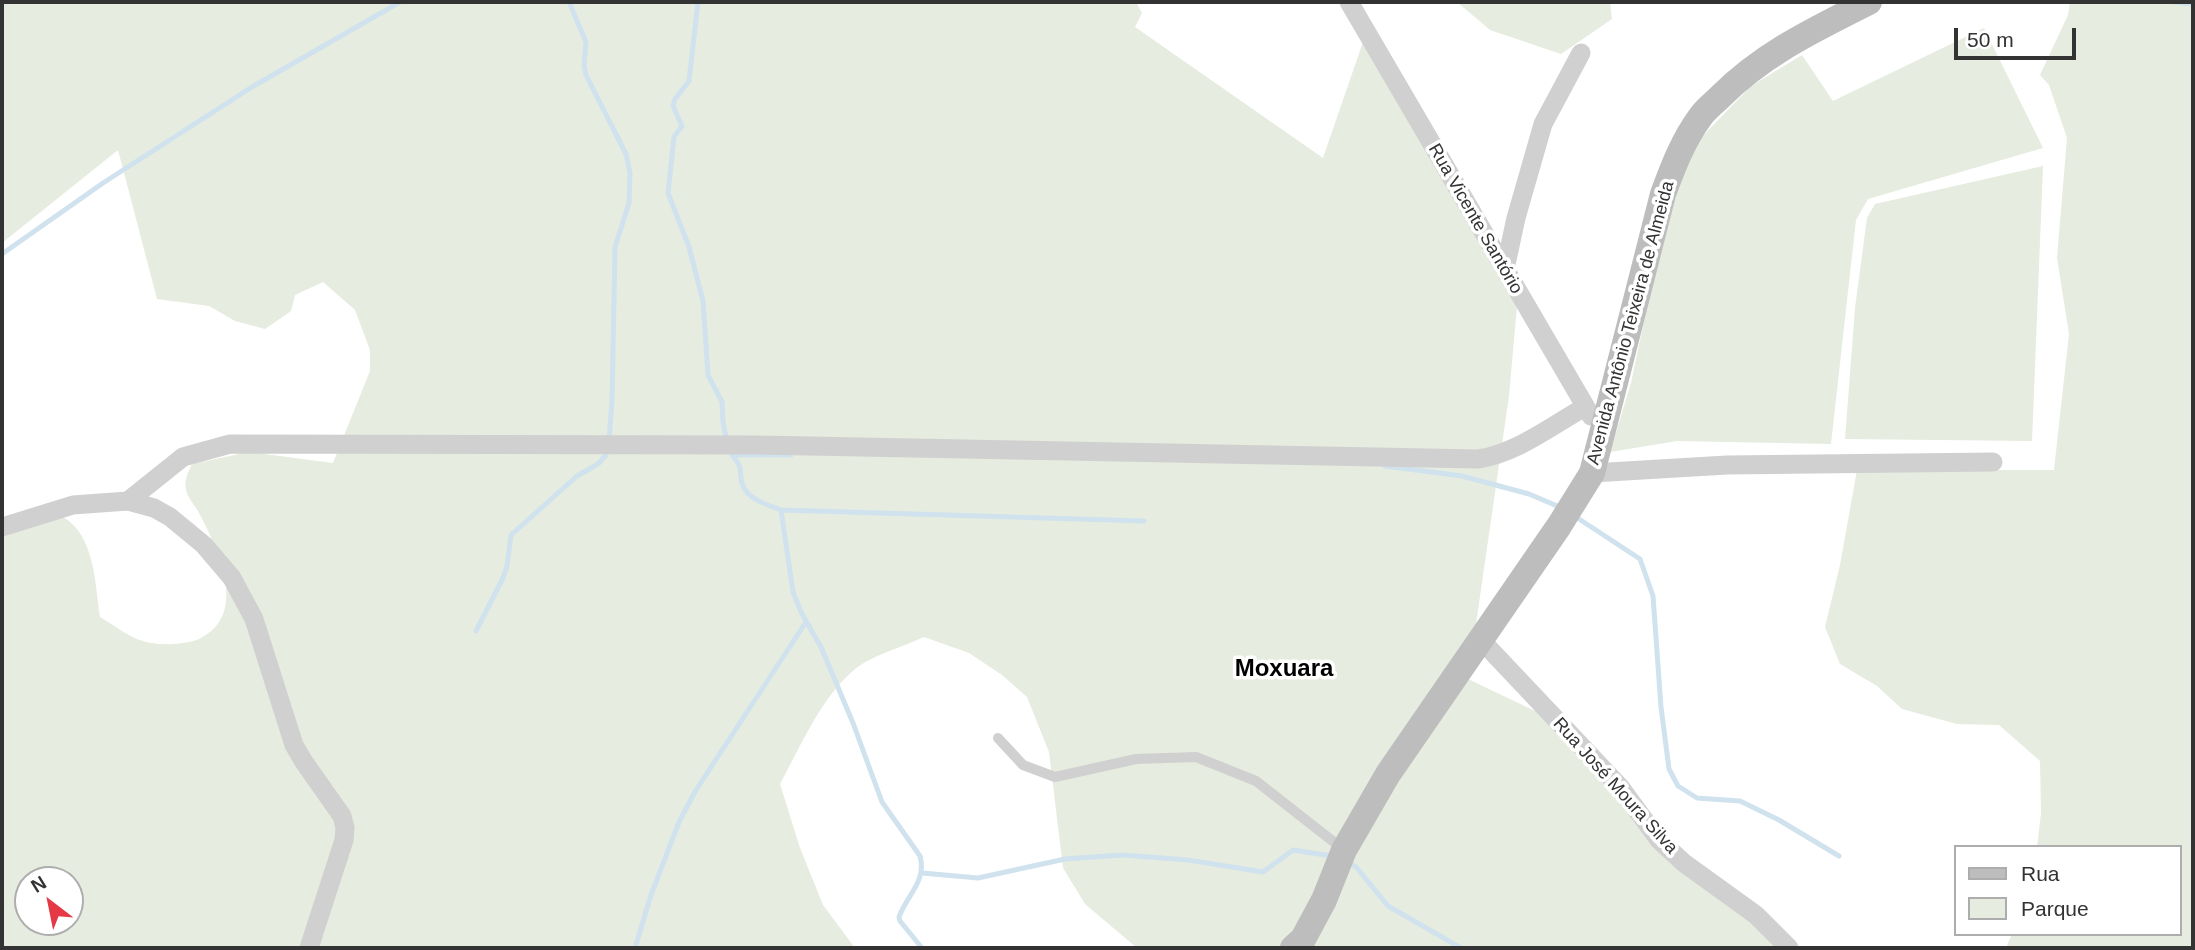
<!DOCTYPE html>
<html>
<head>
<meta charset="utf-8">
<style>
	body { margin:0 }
	#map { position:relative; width:2195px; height:950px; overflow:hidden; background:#fff; font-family:Helvetica,sans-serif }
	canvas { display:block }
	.frame { position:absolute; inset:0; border:4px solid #333; pointer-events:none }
	.legend { position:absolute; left:1954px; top:845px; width:228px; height:91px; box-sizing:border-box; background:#fff; border:2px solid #adadad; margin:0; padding:9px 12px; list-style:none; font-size:21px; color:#333 }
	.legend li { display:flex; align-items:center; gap:14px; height:35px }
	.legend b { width:35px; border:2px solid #adadad }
	.north { position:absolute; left:14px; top:866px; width:70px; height:70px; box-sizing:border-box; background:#fff; border:2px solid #adadad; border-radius:50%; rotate:328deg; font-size:19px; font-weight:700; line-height:28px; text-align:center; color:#333 }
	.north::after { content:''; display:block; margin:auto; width:24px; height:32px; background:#e63946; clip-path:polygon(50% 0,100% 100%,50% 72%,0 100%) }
	.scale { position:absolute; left:1954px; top:28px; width:122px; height:32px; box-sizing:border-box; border:4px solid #333; border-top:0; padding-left:9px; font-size:21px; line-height:24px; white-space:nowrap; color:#333; -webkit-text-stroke:5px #fff; paint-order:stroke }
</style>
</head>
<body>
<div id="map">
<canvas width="2195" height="950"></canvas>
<div class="frame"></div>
<ul class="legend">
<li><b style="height:9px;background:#bdbdbd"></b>Rua</li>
<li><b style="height:19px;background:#e6ecdf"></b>Parque</li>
</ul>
<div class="north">N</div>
<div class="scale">50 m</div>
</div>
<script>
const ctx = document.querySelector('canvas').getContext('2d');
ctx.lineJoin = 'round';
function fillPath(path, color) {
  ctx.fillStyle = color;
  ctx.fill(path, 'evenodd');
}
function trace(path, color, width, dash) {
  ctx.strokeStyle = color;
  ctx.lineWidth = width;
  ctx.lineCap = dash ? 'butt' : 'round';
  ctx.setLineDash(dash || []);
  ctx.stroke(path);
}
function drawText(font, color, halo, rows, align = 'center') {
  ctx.font = font + ' Helvetica,sans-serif';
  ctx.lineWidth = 7;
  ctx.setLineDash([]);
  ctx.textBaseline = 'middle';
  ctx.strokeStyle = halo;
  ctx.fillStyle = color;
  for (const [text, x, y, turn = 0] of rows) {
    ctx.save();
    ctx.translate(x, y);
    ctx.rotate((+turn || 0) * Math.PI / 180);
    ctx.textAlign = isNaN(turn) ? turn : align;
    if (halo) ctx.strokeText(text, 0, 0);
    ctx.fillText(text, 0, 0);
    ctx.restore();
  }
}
const green = new Path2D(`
	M2 2H1136L1142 13 1135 27 1323 158 1364 39 1517 306 1509 396 1468 679 1552 719 1779 948H1137L1085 904 1063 868 1049 752 1027 697 1002 675 969 653 924 637C905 646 876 654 859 666 822 694 802 744 780 784L800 848 823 905 855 948H2V533L63 517C95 535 95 585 100 617 114 625 128 637 143 641 157 646 188 645 201 638 249 613 218 549 199 513 195 506 188 498 186 490 184 480 188 473 192 464L249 452 333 463 370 371V350L355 310 323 282 295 295 291 311 265 329 235 321 209 306 157 299 118 150 2 243ZM28 880H70V922H28Z
	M1457 2H1610L1612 19 1561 54 1490 30Z
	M2070 2H2193V948H2006L2012 934H2179V847H2037L2041 813 2040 761 1999 725 1957 724 1902 709 1877 686 1840 664 1825 627 1840 565 1857 470H2054L2069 334 2057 258 2067 138 2049 85 2040 75 2068 15Z
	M1984 28 2043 148 1868 199 1856 220 1831 444 1677 441 1610 452 1631 383 1669 202 1695 144 1751 86 1802 55 1833 101Z
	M2043 166 2032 441 1845 439 1855 308 1867 218 1875 204Z`);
const stream = new Path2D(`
	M698 2 689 81 675 99 673 106 682 126 674 137 668 193 689 247 703 301 708 375 722 402 723 422 727 442
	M2174 2 2193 4
	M2 254 103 183 252 87 400 2
	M732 455H791
	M732 455C746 472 737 471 743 486 749 500 768 505 781 510L1144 521
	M1385 466 1462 476 1529 494 1562 508
	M781 510 793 592 801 612 821 647 853 723 882 802 920 856C927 881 907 895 899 917L900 921 922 948
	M1573 515 1640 559 1653 596 1661 707 1669 769 1678 786 1697 798 1740 801 1779 820 1839 856
	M476 631 503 578 507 566 511 535 577 476 598 464 606 455 609 440 612 401 615 247 629 203 630 173 626 154 586 75 584 65 586 42 569 2
	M1348 862 1356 867 1388 906 1461 948
	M922 873 978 878 1065 859 1122 855 1188 860 1263 872 1293 850 1332 856
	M635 948 651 895 679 822 696 790 806 622`);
const lane = new Path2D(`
	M998 738 1023 765 1055 777 1136 759 1196 757 1256 781 1344 850`);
const street = new Path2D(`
	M1349 2 1591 416
	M1505 269 1516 218 1543 124 1581 53
	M1592 473 1727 465 1993 462
	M128 501 183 457 230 444 758 445 1478 459C1517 453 1551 426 1585 407
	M2 527 73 505 128 501 154 508 170 517 204 545 232 578 254 619 294 745 304 762 342 816 345 828 344 840 309 948
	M1481 640 1621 788 1659 840 1684 863 1756 915 1789 948`);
const secondary = new Path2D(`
	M1293 948 1303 939 1324 900 1344 850 1388 774 1559 526 1592 473 1663 194C1673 167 1683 140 1701 116 1706 109 1713 104 1720 97 1764 53 1814 30 1869 2`);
const streetNames = [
	["Rua Vicente Santório",1475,219,60],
	["Avenida Antônio Teixeira de Almeida",1631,323,-75],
	["Rua José Moura Silva",1615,786,48]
];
const districtNames = [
	["Moxuara",1284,669]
];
fillPath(green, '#e6ecdf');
trace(stream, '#cfe2ee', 5);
trace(lane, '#d0d0d0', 10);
trace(street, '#d0d0d0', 19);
trace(secondary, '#bdbdbd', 26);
drawText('18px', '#333', '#fff', streetNames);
drawText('bold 24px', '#000', '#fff', districtNames);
</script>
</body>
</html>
